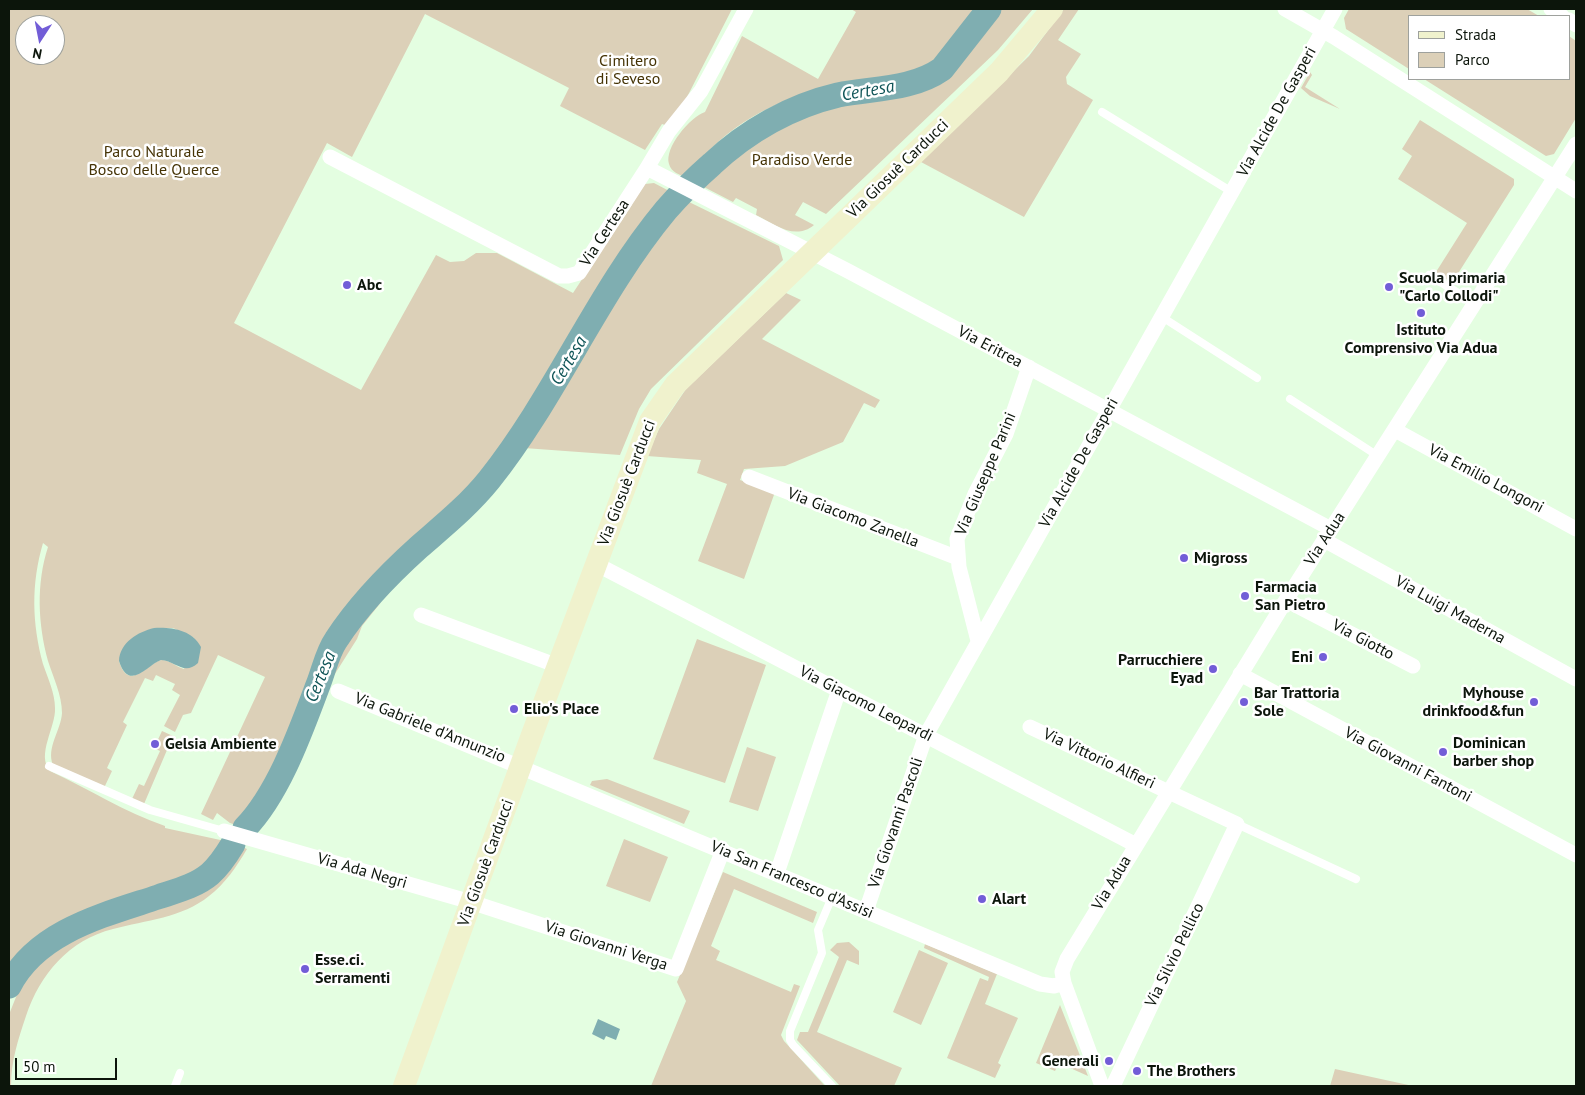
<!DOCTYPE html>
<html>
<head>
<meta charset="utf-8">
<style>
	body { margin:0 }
	#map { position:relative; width:1585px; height:1095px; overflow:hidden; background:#e4fee1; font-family:"PT Sans",sans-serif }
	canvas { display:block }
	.frame { position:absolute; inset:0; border:10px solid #0c150b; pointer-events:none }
	.legend { position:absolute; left:1408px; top:15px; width:162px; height:65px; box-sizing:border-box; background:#fff; border:1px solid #9ea19d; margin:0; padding:6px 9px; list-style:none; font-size:15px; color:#0c150b }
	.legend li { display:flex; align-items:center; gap:10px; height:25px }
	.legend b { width:25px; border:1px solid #9ea19d }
	.north { position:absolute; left:15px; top:15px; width:50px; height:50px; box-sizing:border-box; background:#fff; border:1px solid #9ea19d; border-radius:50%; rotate:191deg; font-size:14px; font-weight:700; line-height:20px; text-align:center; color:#0c150b }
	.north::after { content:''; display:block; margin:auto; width:18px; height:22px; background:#725dd7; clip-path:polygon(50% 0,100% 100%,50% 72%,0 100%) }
	.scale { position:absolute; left:15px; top:1058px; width:102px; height:22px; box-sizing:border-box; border:2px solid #0c150b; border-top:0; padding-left:6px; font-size:15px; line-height:18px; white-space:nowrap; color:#0c150b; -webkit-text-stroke:4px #fff; paint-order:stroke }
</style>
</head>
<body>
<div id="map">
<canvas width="1585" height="1095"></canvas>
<div class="frame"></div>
<ul class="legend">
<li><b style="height:6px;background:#f0f2cd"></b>Strada</li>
<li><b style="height:14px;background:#dcd0b8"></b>Parco</li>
</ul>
<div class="north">N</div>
<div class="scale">50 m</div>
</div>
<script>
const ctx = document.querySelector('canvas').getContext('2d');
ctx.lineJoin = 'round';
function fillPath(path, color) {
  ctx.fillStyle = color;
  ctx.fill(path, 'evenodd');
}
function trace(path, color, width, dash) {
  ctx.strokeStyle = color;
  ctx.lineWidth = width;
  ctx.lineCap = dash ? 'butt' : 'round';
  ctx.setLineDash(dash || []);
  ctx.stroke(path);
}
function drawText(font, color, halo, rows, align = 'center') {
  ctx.font = font + ' "PT Sans",sans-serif';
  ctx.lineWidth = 5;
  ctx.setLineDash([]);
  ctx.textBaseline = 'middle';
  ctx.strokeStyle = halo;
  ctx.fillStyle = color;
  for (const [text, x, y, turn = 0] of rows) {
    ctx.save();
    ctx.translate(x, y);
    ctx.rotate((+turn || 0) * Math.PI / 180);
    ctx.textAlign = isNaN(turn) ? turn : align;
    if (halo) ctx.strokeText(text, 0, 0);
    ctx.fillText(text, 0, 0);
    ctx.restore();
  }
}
const green = new Path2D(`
	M9 9H732L686 99 665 125 662 124 645 150 560 106 569 88 425 14 352 157 327 143 234 323 361 390 436 255 450 262 464 261 476 253H497L573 293 645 184 654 183 673 193 653 214 505 450 479 483 443 519 421 535 384 568 334 625 322 644 311 679 269 780 257 803 239 826 230 823 217 813 213 820 201 814 265 677 218 655 191 713 183 715 175 732 164 726 180 695 172 690 175 684 156 675 153 681 145 678 123 722 127 725 107 768 112 771 104 788 53 765C46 748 61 730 62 713 62 695 53 677 48 661 38 624 36 584 48 547L43 543C31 584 32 623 43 664 48 679 55 693 55 708 56 727 36 755 50 771 89 789 124 812 165 826V828L225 841 210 861 181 880 52 931C34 941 20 953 9 970ZM25 25H55V55H25ZM154 628H173L194 638 184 669C176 667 170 660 162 660 149 661 129 694 119 661Z
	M851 9H979C959 36 944 64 911 76 880 82 847 83 817 91 765 103 716 134 687 178 680 175 671 172 669 164 664 148 690 117 705 112L742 36 818 79 856 12Z
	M999 9H1033L998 50 826 214 803 202 795 215 814 225C795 241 774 224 756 215L757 209 736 198 733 202 702 186C745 143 788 114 848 102 878 96 915 97 940 79 962 64 982 30 999 9Z
	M1064 9H1079L1058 40 1081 54 1066 77 1067 84 1093 100 1024 217 921 162 1029 56Z
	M1349 9H1527L1539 16H1409V69L1346 29 1344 18Z
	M1569 36 1576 41V118L1554 154 1546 156 1424 79H1569Z
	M1310 72 1312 75 1305 87 1340 109 1310 96 1301 88Z
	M1420 120 1514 179V185L1452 283 1436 272 1467 223 1398 179 1412 156 1402 149Z
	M687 201 779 246 783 260 651 389 639 409 620 455 524 448C580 367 620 274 687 201Z
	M786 293 801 300 762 339 880 400 875 408 864 403 843 442 785 466 744 469 740 480 775 492 744 579 698 561 727 484 697 473 701 460 647 456 659 429 686 389Z
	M382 601 362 626 357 639 333 677 325 696 344 636Z
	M697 639 766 665 725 783 653 759Z
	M162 731 173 736 144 804 132 799 139 784 144 786 160 751 154 748Z
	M747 747 776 757 758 811 729 802Z
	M607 779 690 811 684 824 590 785 592 781Z
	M624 839 668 857 650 902 606 886Z
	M240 846 247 849C237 866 225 884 209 896 182 918 146 920 113 929 69 940 40 974 26 1016 18 1040 11 1061 11 1086H9L10 1012 22 982 38 960 60 942 204 885 222 872Z
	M723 872 817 912 813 923 734 889 711 946 720 951 716 960 791 992 794 984 800 986 781 1035 784 1041 825 1086H651L686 1001 677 982Z
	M849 942 859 951V965L847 960 817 1032 902 1068 894 1086H840L797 1040 800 1032H808L839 957 830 950 837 943Z
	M925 944 997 974 985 1004 1018 1018 998 1063 1001 1065 995 1078 947 1058 980 978 988 981 989 977 924 948Z
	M919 950 948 963 921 1025 893 1012Z
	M1060 1005 1088 1076 1059 1063 1055 1071 1036 1063Z
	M1335 1069 1413 1086H1330Z`);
const water = new Path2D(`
	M154 628C172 627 192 630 201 647L198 663C184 676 176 661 161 660 148 664 129 693 119 661 120 642 138 632 154 628Z
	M598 1019 620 1029 616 1040 606 1036 604 1040 592 1034Z`);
const river = new Path2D(`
	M245 828C279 793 301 730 318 685 324 670 327 653 336 640 358 606 389 574 419 547 443 526 468 506 489 480 556 396 597 293 666 210 680 194 696 178 712 164 747 131 791 106 838 95 873 88 912 90 942 69L989 9
	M9 986C37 931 104 915 158 897 176 891 196 886 210 874 219 866 227 854 233 844`);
const lane = new Path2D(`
	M1102 112 1232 192
	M1429 275 1476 304
	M1162 317 1257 378
	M1290 399 1378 456
	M49 766 150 810 224 831
	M1237 824 1356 879
	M832 897 818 930 822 953 790 1031V1040L793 1045 832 1086
	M175 1086 180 1073`);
const street = new Path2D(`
	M1285 9 1334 37 1576 191
	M1551 9 1562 16
	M1569 20 1576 25
	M330 157 559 276H568L579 273 647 168 669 131 701 91 746 9
	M647 168 848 271 1331 529
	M1395 430 1576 529
	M749 477 958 558
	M1324 540 1576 679
	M596 564 1136 845
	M1286 600 1413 666
	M421 615 558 666
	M978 641 959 567 957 539 975 494 1006 434 1029 367
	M1240 674 1576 855
	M338 691 1040 984 1054 986 1064 983
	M1030 727 1237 824 1113 1086
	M224 831 471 902 676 969 723 850
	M777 873 839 690
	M866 911 926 735 1335 9
	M1102 1086 1064 983 1062 972 1067 959 1286 600 1576 144`);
const secondary = new Path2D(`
	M404 1086 533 732 650 421 675 385 999 72 1052 9`);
const markers = [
	[347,285,5,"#725dd7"],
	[1389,287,5,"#725dd7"],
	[1421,313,5,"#725dd7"],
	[1184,558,5,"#725dd7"],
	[1245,596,5,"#725dd7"],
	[1323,657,5,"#725dd7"],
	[1213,669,5,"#725dd7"],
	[1244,702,5,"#725dd7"],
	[1534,702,5,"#725dd7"],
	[514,709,5,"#725dd7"],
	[155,744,5,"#725dd7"],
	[1443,752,5,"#725dd7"],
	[982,899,5,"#725dd7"],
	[305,969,5,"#725dd7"],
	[1109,1061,5,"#725dd7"],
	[1137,1071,5,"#725dd7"]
];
const parkNames = [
	["Cimitero",628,61],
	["di Seveso",628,79],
	["Parco Naturale",154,152],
	["Bosco delle Querce",154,170],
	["Paradiso Verde",802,160]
];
const streetNames = [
	["Via Alcide De Gasperi",1277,112,-61],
	["Via Giosuè Carducci",898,169,-44],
	["Via Certesa",605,233,-57],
	["Via Eritrea",990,347,28],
	["Via Alcide De Gasperi",1079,463,-61],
	["Via Giuseppe Parini",986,474,-67],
	["Via Emilio Longoni",1486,479,28],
	["Via Giosuè Carducci",627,483,-69],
	["Via Giacomo Zanella",853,518,21],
	["Via Adua",1325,539,-57],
	["Via Luigi Maderna",1450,610,29],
	["Via Giotto",1363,640,28],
	["Via Giacomo Leopardi",866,704,27],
	["Via Gabriele d'Annunzio",430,728,22],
	["Via Vittorio Alfieri",1099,759,25],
	["Via Giovanni Fantoni",1408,765,28],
	["Via Giovanni Pascoli",896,823,-71],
	["Via Giosuè Carducci",486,863,-70],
	["Via Ada Negri",362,871,16],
	["Via San Francesco d'Assisi",792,880,23],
	["Via Adua",1112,883,-59],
	["Via Giovanni Verga",606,946,18],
	["Via Silvio Pellico",1175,955,-64]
];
const poiNames = [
	["Scuola primaria",1399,278],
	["\"Carlo Collodi\"",1399,296],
	["Abc",357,285],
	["Istituto",1421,330,"center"],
	["Comprensivo Via Adua",1421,348,"center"],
	["Migross",1194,558],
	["Farmacia",1255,587],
	["San Pietro",1255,605],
	["Eni",1313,657,"right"],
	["Parrucchiere",1203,660,"right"],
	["Eyad",1203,678,"right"],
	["Bar Trattoria",1254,693],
	["Sole",1254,711],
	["Myhouse",1524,693,"right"],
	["drinkfood&fun",1524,711,"right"],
	["Elio's Place",524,709],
	["Dominican",1453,743],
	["barber shop",1453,761],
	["Gelsia Ambiente",165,744],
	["Alart",992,899],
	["Esse.ci.",315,960],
	["Serramenti",315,978],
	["Generali",1099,1061,"right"],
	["The Brothers",1147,1071]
];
const waterNames = [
	["Certesa",868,91,-10],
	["Certesa",569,361,-59],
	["Certesa",321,677,-68]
];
fillPath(green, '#dcd0b8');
fillPath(water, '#7faeb1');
trace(river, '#7faeb1', 25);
trace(lane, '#fff', 8);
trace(street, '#fff', 15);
trace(secondary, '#f0f2cd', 22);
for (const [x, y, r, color] of markers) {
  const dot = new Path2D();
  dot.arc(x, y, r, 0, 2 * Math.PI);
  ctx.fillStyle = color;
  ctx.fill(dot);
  trace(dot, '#fff', 2);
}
drawText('16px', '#453305', '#fff', parkNames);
drawText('16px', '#0c150b', '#fff', streetNames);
drawText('bold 16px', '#0c150b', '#fff', poiNames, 'left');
drawText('italic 18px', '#0f5457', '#fff', waterNames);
</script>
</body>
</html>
